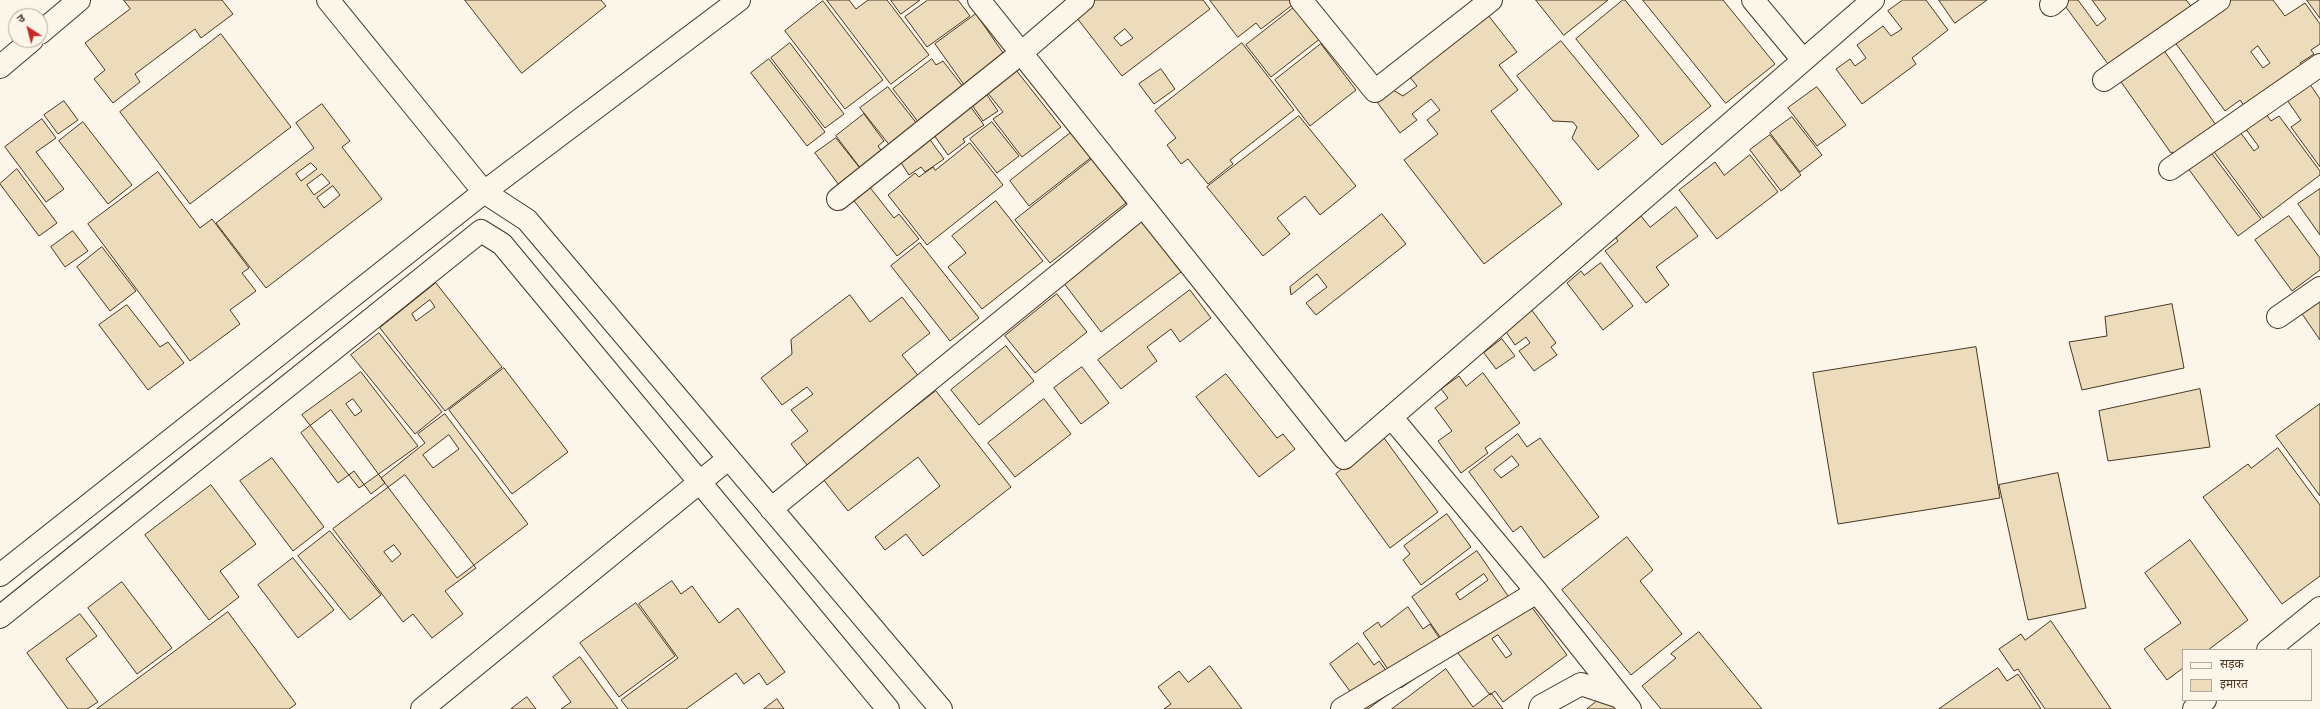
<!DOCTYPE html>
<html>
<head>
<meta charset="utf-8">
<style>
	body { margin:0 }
	#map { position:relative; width:2320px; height:709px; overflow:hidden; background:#fbf6e9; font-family:"Varela Round","Noto Sans Devanagari",sans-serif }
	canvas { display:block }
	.legend { position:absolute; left:2182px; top:649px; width:130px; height:52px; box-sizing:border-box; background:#fbf6e9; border:1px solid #b4a999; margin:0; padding:5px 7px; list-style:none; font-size:12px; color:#4a3520 }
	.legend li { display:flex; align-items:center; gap:8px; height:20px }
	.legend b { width:20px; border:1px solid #b4a999 }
	.north { position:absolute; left:8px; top:8px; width:40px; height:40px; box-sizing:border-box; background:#fbf6e9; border:1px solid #b4a999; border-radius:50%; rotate:324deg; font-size:11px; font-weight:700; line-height:16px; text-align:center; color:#4a3520 }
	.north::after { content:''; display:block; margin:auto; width:14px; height:18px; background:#c62828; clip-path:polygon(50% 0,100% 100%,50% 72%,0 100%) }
</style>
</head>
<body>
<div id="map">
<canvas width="2320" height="709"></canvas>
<ul class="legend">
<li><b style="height:5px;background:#fbf6e9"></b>सड़क</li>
<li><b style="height:11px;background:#ecdcbc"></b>इमारत</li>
</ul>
<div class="north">उ</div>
</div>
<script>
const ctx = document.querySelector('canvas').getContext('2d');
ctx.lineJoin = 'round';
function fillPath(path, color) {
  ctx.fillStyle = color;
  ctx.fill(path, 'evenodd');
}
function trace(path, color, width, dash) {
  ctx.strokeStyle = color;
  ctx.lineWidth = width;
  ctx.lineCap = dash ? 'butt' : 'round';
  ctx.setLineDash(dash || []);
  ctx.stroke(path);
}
const building = new Path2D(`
	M124 0H222L233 14 201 38 195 29 135 74 140 82 113 103 94 79 105 70 85 43 130 9Z
	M465 0H601L606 6 522 73Z
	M827 0H849L856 9 868 0H887L929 55 891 84Z
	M891 0H920L901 14Z
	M928 0H958L970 16 927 47 905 17Z
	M1071 0H1203L1210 9 1122 76 1066 4ZM1125 29 1133 38 1121 46 1114 38Z
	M1210 0H1293L1295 3 1261 29 1256 23 1238 37Z
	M1536 0H1608L1564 35Z
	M1623 0H1625L1711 106 1662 145 1576 39Z
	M1643 0H1723L1775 64 1726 103Z
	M1903 0H1926L1948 30 1912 58 1916 64 1862 104 1836 69 1850 59 1855 66 1866 58 1857 45 1883 26 1891 36 1902 29 1888 11Z
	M1939 0H1987L1955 23Z
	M2061 0H2078L2097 26 2106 19 2092 0H2186L2194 10 2113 70Z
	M2231 0H2273L2285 16 2305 3 2320 24V44L2311 50 2314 54 2300 63 2305 71 2287 83 2283 77 2268 88 2247 110 2240 100 2225 111 2174 41ZM2258 46 2270 63 2263 68 2251 52Z
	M2307 0H2320V18Z
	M823 1 883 80 845 109 785 31Z
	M1296 6 1321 38 1271 77 1246 45Z
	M976 14 1008 60 967 89 935 44Z
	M1488 15 1517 52 1499 65 1518 90 1491 111 1562 204 1484 264 1404 160 1438 134 1427 120 1440 110 1431 99 1412 114 1417 120 1400 133 1377 102 1393 90 1403 96 1417 86 1409 76Z
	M221 34 291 127 190 204 120 112Z
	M1561 41 1639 136 1598 170 1572 138 1577 127 1573 122 1553 121 1517 76Z
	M790 43 844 114 825 128 771 58Z
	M1242 43 1294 110 1230 160 1233 164 1208 184 1188 159 1181 164 1167 145 1176 138 1155 111Z
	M1321 44 1356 90 1310 126 1275 80Z
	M2163 49 2218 128 2177 157 2173 152 2171 153 2119 79Z
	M769 59 825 132 807 146 751 73Z
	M932 59 936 65 943 61 967 92 922 127 893 89Z
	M1161 69 1175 89 1154 104 1139 84Z
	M1016 70 1061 127 1022 157 993 119 1003 112 987 92Z
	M2305 77 2320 99V167L2291 127 2301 120 2282 93Z
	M888 87 918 125 891 147 860 108Z
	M1817 87 1846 125 1817 146 1788 108Z
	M985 92 998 111 983 121 970 102Z
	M64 101 78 120 58 134 44 115Z
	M322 104 350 141 342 147 382 199 266 288 216 223 314 148 296 123ZM311 163 317 169 301 181 296 174ZM322 174 330 183 314 195 307 185ZM333 186 340 195 324 208 317 198Z
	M970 106 984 125 963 139 965 142 948 155 929 128Z
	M2261 107 2271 121 2279 116 2320 171V175L2263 218 2209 145ZM2245 128 2259 147 2254 151 2240 132Z
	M864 114 884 141 878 146 885 156 864 173 836 136Z
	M1299 116 1356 186 1320 215 1305 196 1277 218 1290 234 1263 256 1207 187Z
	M1792 117 1822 155 1800 172 1770 133Z
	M42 119 56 138 36 152 64 189 46 202 5 147Z
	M83 122 132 185 108 204 59 141Z
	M992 122 1019 156 997 173 970 139Z
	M1073 131 1093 156 1029 206 1010 181Z
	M1770 135 1801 175 1781 191 1750 150Z
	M928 137 944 159 925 172 921 167 909 175 898 158Z
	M836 138 863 172 842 189 815 153Z
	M970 143 1003 185 927 245 888 195 915 173 919 177 933 167 935 170Z
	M2209 150 2261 219 2238 236 2187 167Z
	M1750 155 1778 192 1717 239 1679 190 1715 162 1724 175Z
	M1092 159 1126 203 1050 263 1015 220Z
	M17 169 57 223 39 236 0 184Z
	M158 172 200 228 212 219 249 268 242 273 256 291 230 310 240 324 190 361 88 224Z
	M868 185 894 218 899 214 919 239 897 256 851 197Z
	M2320 189V235L2298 204Z
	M996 201 1043 261 982 309 948 267 966 253 952 236Z
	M1676 207 1698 236 1656 267 1669 285 1646 303 1605 251 1618 241 1615 236 1641 216 1650 227Z
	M1382 214 1406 244 1316 315 1306 303 1327 287 1317 274 1291 295 1290 287Z
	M2289 216 2320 258V270L2292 291 2255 240Z
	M1142 221 1181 272 1101 332 1063 282Z
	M73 231 88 251 65 267 51 247Z
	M920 243 979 318 950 341 891 266Z
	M102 247 136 291 110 311 77 267Z
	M1601 263 1633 306 1603 330 1567 283 1581 271 1584 275Z
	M436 283 502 367 445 411 380 328ZM430 300 435 307 416 321 412 314Z
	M1190 290 1211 318 1180 342 1171 329 1147 347 1157 361 1121 389 1098 360Z
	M2320 293V340L2298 308Z
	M1057 294 1087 332 1035 373 1005 336Z
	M850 295 870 322 902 297 930 333 902 355 920 378 807 465 791 444 808 431 791 410 813 394 807 387 782 405 761 378 792 354 791 340Z
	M2172 304 2184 368 2082 390 2069 342 2107 336 2105 317Z
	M127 305 160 347 168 342 184 363 148 390 99 325Z
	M1531 309 1556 343 1551 347 1557 355 1534 371 1519 351 1530 343 1526 337 1515 345 1504 329Z
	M379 333 442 412 415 434 351 355Z
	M1502 339 1515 356 1496 369 1484 353Z
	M1006 346 1034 381 979 425 951 390Z
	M1976 347 2000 498 1838 524 1813 373Z
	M1082 367 1109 403 1081 424 1054 388Z
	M504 368 568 452 512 494 449 410Z
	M361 372 418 446 359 488 302 415ZM353 399 362 411 355 416 346 404Z
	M1483 373 1520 423 1485 448 1488 453 1461 473 1438 441 1452 431 1435 408 1448 398 1441 389 1459 376 1466 386Z
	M1226 374 1277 438 1283 434 1295 449 1259 477 1196 397Z
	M2200 389 2210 447 2108 461 2099 411Z
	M936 391 1011 487 923 556 906 534 885 550 875 537 940 486 918 457 848 511 823 479Z
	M1044 399 1071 434 1015 477 988 443Z
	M2320 404V496L2276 436Z
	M331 410 385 483 371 494 354 471 338 483 301 433Z
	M445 414 528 524 457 578 381 478 425 443 418 434ZM449 435 459 449 433 468 423 455Z
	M1518 434 1527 447 1540 438 1599 517 1544 558 1521 526 1513 532 1469 472ZM1512 456 1519 465 1501 478 1494 470Z
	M1384 438 1438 512 1390 548 1336 474Z
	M2278 448 2320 505V576L2282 604 2203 497 2248 464 2251 468Z
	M272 458 324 527 293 551 240 481Z
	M2058 473 2086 608 2028 620 1999 485Z
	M405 475 476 568 445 591 463 614 432 638 413 614 403 622 333 529ZM394 545 401 554 392 562 384 552Z
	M211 485 256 544 220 571 239 597 209 620 145 535Z
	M1447 514 1471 547 1421 585 1403 560 1410 554 1404 546Z
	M330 531 381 595 350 620 298 556Z
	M1627 537 1653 570 1640 581 1682 634 1631 675 1562 590Z
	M2190 540 2248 620 2208 650H2183V668L2167 680 2144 649 2181 623 2145 573Z
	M1477 551 1515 606 1450 651 1412 597ZM1484 574 1488 580 1460 600 1456 594Z
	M293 558 334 610 298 638 258 585Z
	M672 581 681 594 692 586 719 623 738 608 785 672 767 685 759 673 744 684 736 673 686 709H628L621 700 678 658 639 604Z
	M122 582 172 648 137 674 88 608Z
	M1528 602 1567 655 1503 702 1495 691 1490 695 1458 653ZM1498 635 1512 654 1506 658 1492 639Z
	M636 603 675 656 619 697 580 643Z
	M1408 607 1423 629 1430 624 1450 654 1401 688 1363 633 1378 622 1381 627Z
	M228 612 296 704 289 709H97Z
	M80 614 97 636 66 659 98 702 87 709H68L27 653Z
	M2051 621 2111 709H2045L2018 669 2014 671 1999 649 2021 634 2025 640Z
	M1699 632 1762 709H1661L1642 686 1676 658 1671 654Z
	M1358 643 1374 665 1379 661 1398 687 1368 709H1363L1330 664Z
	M580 657 618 709H561L571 702 553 677Z
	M1210 666 1242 709H1164L1171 704 1158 687 1179 671 1188 682Z
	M1998 668 2007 681 2018 674 2041 709H1939Z
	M1446 669 1473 707 1491 693 1503 709H1392Z
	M1606 694 1618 709H1587Z
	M527 697 536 709H511Z
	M777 699 784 709H764Z`);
const minor = new Path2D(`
	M328 0 484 192 527 220 941 709
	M979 0 1344 458 1873 0
	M1301 0 1375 91 1491 0
	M1753 0 1803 60
	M2051 5 2057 0
	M40 33 79 0
	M0 67 32 40
	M2104 80 2219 0
	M2170 169 2320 65
	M838 199 1021 53 1083 0
	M2278 317 2320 288
	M1392 418 1537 592 1630 709
	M771 509 1143 206
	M0 575 484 192 739 0
	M0 617 481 231 502 244 888 709
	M2268 650 2320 608
	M422 709 728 459
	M1342 709 1537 592
	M1540 709 1541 706 1581 684 1620 697
	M2194 709 2205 700`);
fillPath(building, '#ecdcbc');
trace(building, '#4a3520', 1);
trace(minor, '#4a3520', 24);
trace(minor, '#fbf6e9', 22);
</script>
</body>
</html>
